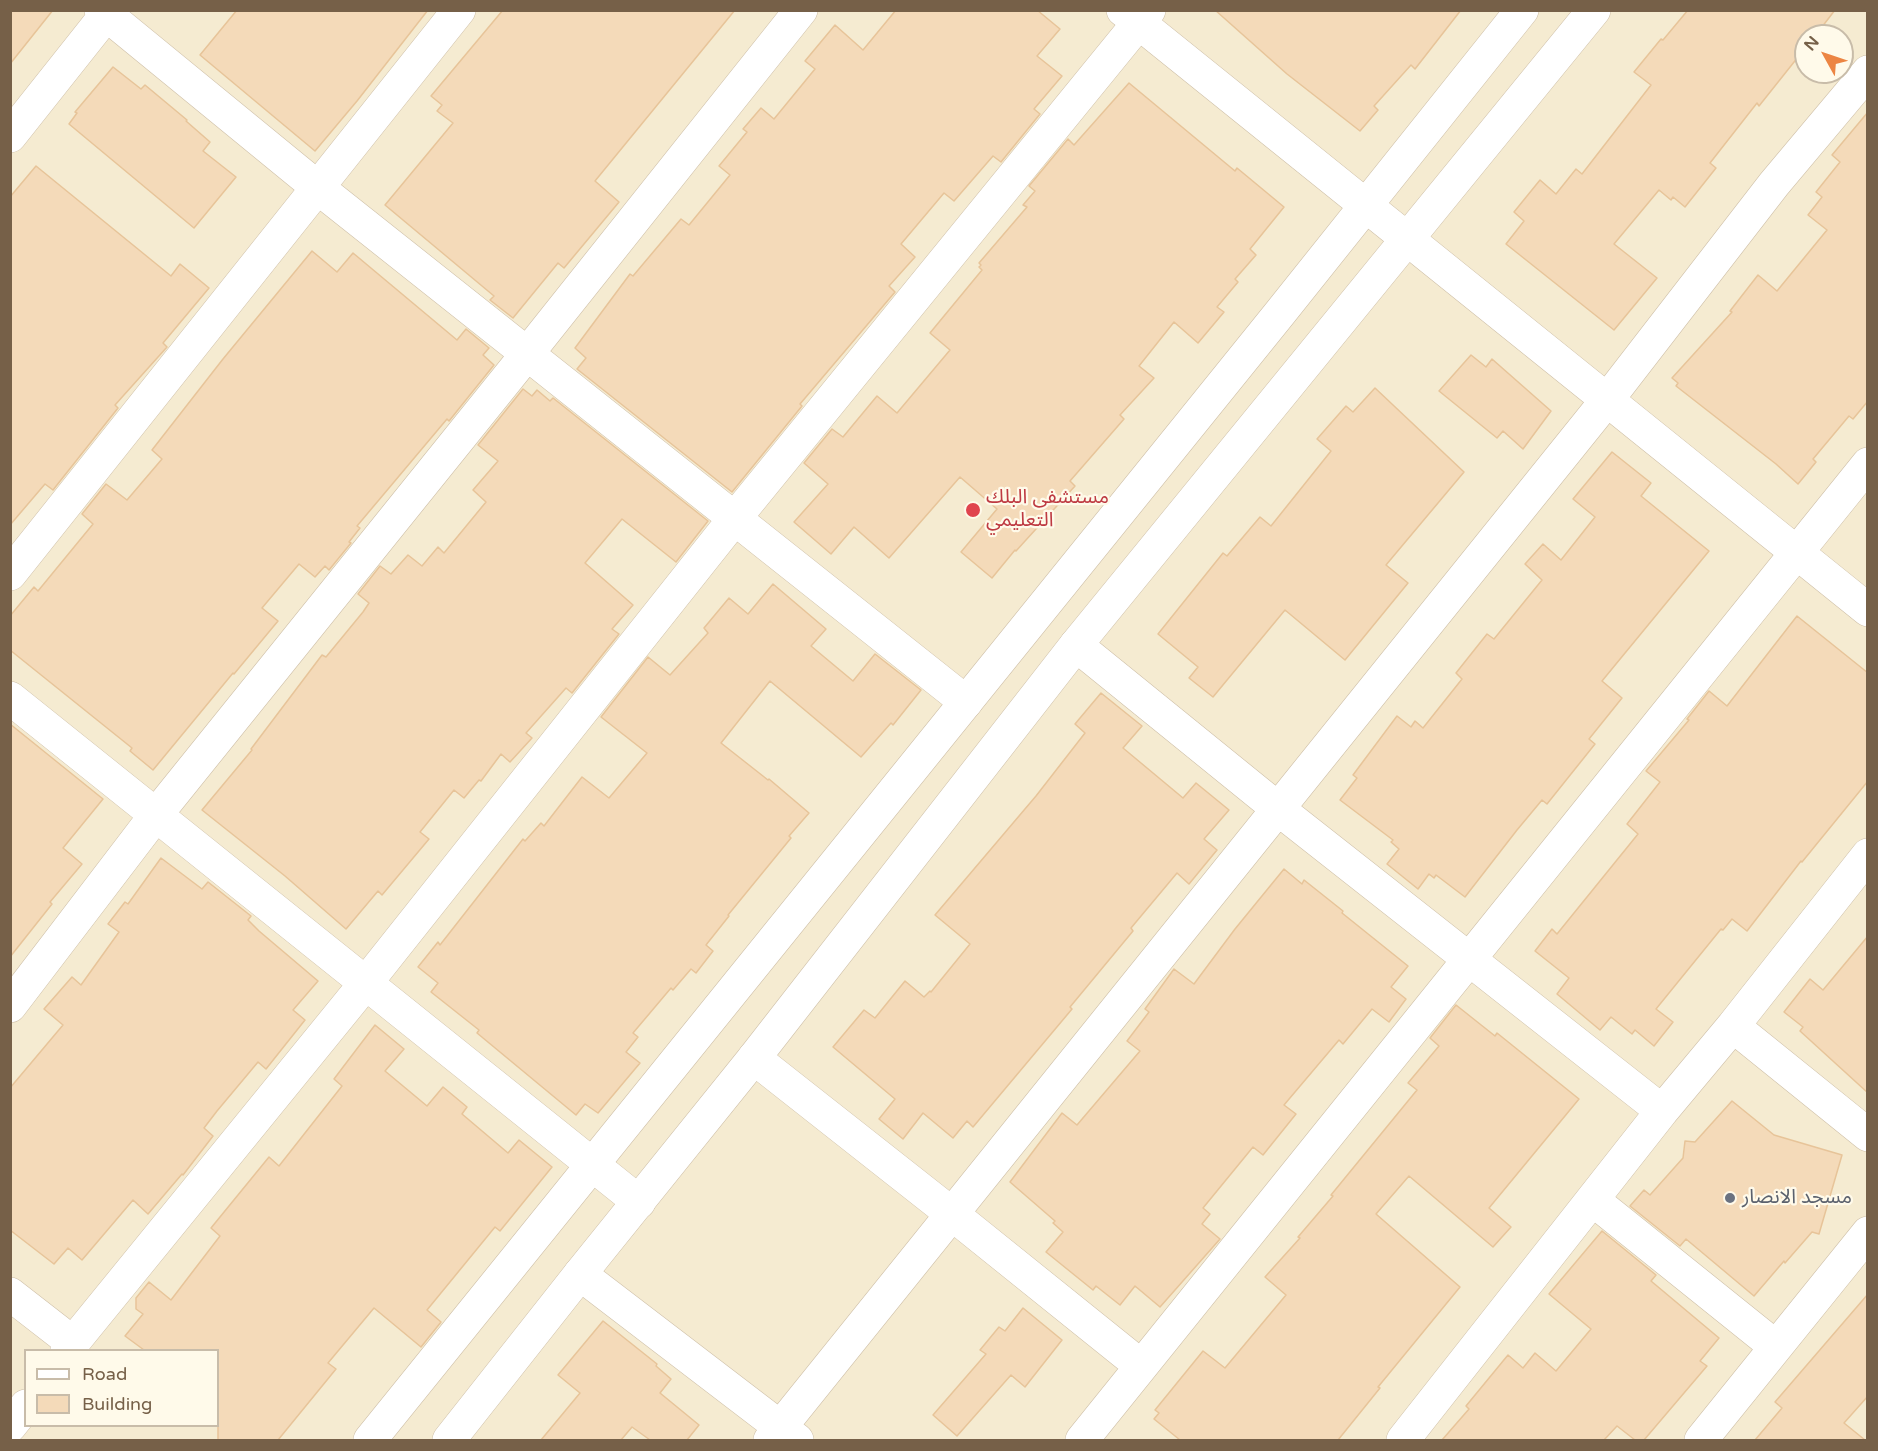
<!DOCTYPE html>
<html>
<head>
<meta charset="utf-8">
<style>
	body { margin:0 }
	#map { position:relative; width:1878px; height:1451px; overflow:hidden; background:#fdf7e3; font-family:"Varela Round",sans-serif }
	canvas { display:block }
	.frame { position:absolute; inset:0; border:12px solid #766048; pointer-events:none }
	.legend { position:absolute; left:24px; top:1349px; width:195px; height:78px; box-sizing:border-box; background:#fffaea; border:2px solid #c8bca9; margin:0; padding:8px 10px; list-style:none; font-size:18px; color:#766048 }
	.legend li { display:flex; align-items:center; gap:12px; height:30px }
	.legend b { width:30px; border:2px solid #c8bca9 }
	.north { position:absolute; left:1794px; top:24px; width:60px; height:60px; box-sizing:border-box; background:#fffaea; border:2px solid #c8bca9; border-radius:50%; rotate:310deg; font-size:16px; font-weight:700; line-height:24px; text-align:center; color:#766048 }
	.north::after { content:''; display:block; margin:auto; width:21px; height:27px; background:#ec8543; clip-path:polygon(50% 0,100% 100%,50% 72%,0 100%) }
</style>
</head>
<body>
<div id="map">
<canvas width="1878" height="1451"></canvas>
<div class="frame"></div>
<ul class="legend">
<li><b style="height:8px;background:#fff"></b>Road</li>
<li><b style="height:16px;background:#f4dab9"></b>Building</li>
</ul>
<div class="north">N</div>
</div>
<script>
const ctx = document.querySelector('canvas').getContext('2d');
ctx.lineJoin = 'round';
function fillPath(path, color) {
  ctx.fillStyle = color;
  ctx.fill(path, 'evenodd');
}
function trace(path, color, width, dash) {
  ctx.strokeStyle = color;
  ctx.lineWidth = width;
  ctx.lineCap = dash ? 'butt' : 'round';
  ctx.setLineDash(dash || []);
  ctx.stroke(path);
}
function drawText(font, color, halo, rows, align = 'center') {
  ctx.font = font + ' "Varela Round","Noto Sans Arabic",sans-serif';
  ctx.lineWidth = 4.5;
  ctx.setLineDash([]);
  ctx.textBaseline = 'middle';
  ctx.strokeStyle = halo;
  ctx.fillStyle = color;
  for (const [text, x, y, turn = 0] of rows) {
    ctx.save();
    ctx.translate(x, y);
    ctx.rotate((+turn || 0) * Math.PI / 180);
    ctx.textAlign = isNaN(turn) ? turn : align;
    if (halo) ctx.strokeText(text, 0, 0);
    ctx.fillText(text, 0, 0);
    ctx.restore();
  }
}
const residential = new Path2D(`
	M10 11H1867V1440H11ZM1806 36H1842V72H1806ZM26 1350H218V1426H26Z`);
const building = new Path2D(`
	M10 10H53L10 64Z
	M237 10H428L357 101 315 151 200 55Z
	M503 10H735L595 181 619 202 564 268 558 263 513 318 490 300 494 296 385 205 453 123 437 111 442 105 431 96Z
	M896 10H1037L1060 29 1037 56 1062 76 1034 109 1040 114 1001 162 993 156 954 201 944 193 901 244 915 257 889 286 895 292 800 404 802 406 732 492 577 369 586 358 575 348 630 274 633 276 681 219 689 225 730 175 719 166 747 132 743 129 761 108 774 119 815 69 805 61 835 25 863 50Z
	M1215 10H1461L1415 69 1411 65 1374 106 1378 110 1360 131 1287 74Z
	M1688 10H1835L1815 36H1806V47L1759 106 1757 103 1710 163 1716 168 1685 207 1673 197 1671 200 1659 190 1614 244 1657 278 1614 330 1506 244 1524 221 1514 212 1540 180 1556 194 1576 169 1582 174 1651 85 1634 72 1661 39 1663 40Z
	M113 67 141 89 145 85 187 120 186 121 210 142 203 151 236 177 194 228 69 124 77 113 75 112Z
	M1129 83 1235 171 1237 168 1284 207 1250 249 1256 255 1235 279 1238 282 1217 307 1224 312 1198 343 1174 322 1139 366 1154 378 1120 415 1124 419 1070 481 1075 486 1016 551 1015 550 992 578 961 552 997 509 960 477 889 558 854 527 831 554 794 522 828 484 804 463 832 429 843 437 877 396 897 413 950 350 930 333 982 270 979 267 981 265 979 263 1027 207 1023 205 1035 191 1029 186 1068 139 1074 145Z
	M1868 112V401L1853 419 1849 416 1813 459 1816 462 1798 484 1776 464 1676 386 1678 383 1672 378 1732 312 1730 311 1758 275 1777 291 1827 230 1808 215 1822 197 1816 192 1840 162 1832 155Z
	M36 166 171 276 180 264 209 288 163 343 167 347 115 405 118 408 53 490 45 484 10 525V197Z
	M312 251 337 272 353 253 457 340 466 329 489 348 483 355 494 365 449 421 447 419 357 526 360 528 349 542 351 543 329 570 325 566 315 577 299 564 262 608 278 621 234 674 233 673 153 770 130 751 132 748 10 650V616L34 587 38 591 93 524 82 514 106 484 127 500 162 459 152 450 223 359Z
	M1471 355 1486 367 1492 359 1551 411 1523 449 1503 431 1497 438 1439 391Z
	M1375 388 1464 472 1386 565 1408 583 1345 660 1285 610 1213 697 1189 678 1198 667 1158 634 1223 553 1227 556 1260 517 1271 526 1331 451 1317 439 1346 406 1353 412Z
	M523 389 532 396 537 390 550 401 553 398 708 521 676 562 622 519 585 563 633 605 612 629 619 634 572 693 566 688 526 733 532 738 510 762 501 754 481 781 479 780 464 798 454 790 420 832 429 839 382 895 378 891 346 929 285 876 202 810 252 750 251 749 322 655 326 657 363 612 369 603 358 594 380 566 391 574 408 555 422 566 438 547 444 553 486 502 473 490 498 461 478 445Z
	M1612 452 1651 483 1641 496 1709 551 1602 681 1622 698 1589 739 1595 744 1547 804 1542 800 1517 830 1465 897 1436 875 1434 878 1429 874 1418 889 1387 864 1399 849 1391 842 1393 840 1340 800 1357 778 1353 775 1397 716 1411 727 1415 721 1423 728 1462 679 1456 673 1487 634 1494 639 1542 580 1525 564 1543 544 1561 560 1595 517 1573 499Z
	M773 584 826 629 811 646 853 681 875 654 921 690 893 725 891 723 861 757 770 681 721 743 768 780 769 779 809 813 789 836 791 838 728 915 729 916 706 945 713 951 696 973 691 969 673 990 671 988 633 1033 638 1037 626 1052 640 1063 598 1113 585 1104 576 1115 477 1033 479 1030 431 992 438 983 418 967 438 942 440 945 523 839 525 841 541 823 544 826 582 777 609 798 647 753 601 717 648 657 670 675 708 633 704 628 729 598 748 614Z
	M1797 616 1868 673V781L1802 862 1801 861 1747 931 1732 919 1723 930 1721 929 1656 1009 1673 1022 1654 1046 1635 1030 1632 1034 1611 1017 1600 1030 1557 994 1569 978 1535 951 1552 929 1557 934 1638 834 1627 824 1660 782 1646 771 1689 720 1687 719 1709 691 1727 706Z
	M1101 693 1142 726 1123 748 1183 798 1196 783 1229 810 1204 839 1217 850 1189 884 1177 873 1131 928 1133 931 1070 1007 1072 1009 973 1127 967 1121 953 1138 923 1113 903 1139 879 1119 895 1099 833 1047 864 1010 875 1018 905 981 924 997 930 991 931 992 970 944 935 915 1036 796 1085 733 1075 724Z
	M10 724 103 799 63 848 82 864 50 902 52 904 10 957Z
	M161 858 202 889 208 882 251 916 248 920 259 931 318 981 293 1010 305 1020 266 1069 258 1062 217 1111 204 1128 213 1136 183 1175 182 1174 148 1214 133 1200 82 1260 68 1248 54 1264 10 1230V1088L63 1025 44 1009 72 977 81 985 119 932 108 924 125 902 128 904Z
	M1284 869 1302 884 1304 880 1343 911 1342 913 1408 966 1391 987 1406 999 1389 1022 1372 1009 1343 1044 1339 1040 1284 1105 1296 1114 1263 1155 1253 1147 1203 1208 1210 1214 1202 1224 1220 1239 1160 1307 1135 1286 1120 1305 1096 1286 1093 1290 1046 1252 1063 1232 1053 1223 1055 1221 1010 1182 1062 1113 1077 1125 1140 1051 1127 1041 1149 1012 1145 1009 1174 969 1194 984 1235 929Z
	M1868 936V1093L1800 1031 1803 1027 1784 1012 1810 979 1823 990Z
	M1456 1005 1495 1036 1497 1033 1579 1099 1489 1208 1511 1227 1493 1247 1409 1176 1376 1214 1460 1287 1378 1387 1380 1388 1338 1440H1180L1154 1419 1159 1413 1155 1410 1203 1351 1225 1368 1286 1295 1265 1277 1300 1238 1298 1237 1333 1196 1331 1195 1417 1090 1408 1083 1439 1046 1430 1038Z
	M375 1025 404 1049 385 1071 427 1106 443 1087 467 1107 462 1114 508 1153 519 1140 552 1167 500 1231 495 1227 427 1310 441 1322 421 1347 374 1308 328 1363 336 1369 278 1440H218V1350H144L125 1336 143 1314 136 1309V1298L149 1282 171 1300 220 1236 211 1228 269 1157 279 1166 342 1086 334 1079Z
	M1732 1101 1774 1135 1842 1155 1819 1234 1812 1232 1785 1263 1784 1261 1754 1296 1686 1239 1680 1246 1630 1206 1644 1190 1650 1195 1683 1158 1685 1141 1695 1142Z
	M1602 1231 1656 1275 1651 1281 1719 1338 1700 1361 1707 1366 1644 1440H1635L1617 1426 1604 1440H1442L1469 1409 1466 1406 1508 1355 1523 1368 1535 1353 1556 1371 1591 1329 1549 1294Z
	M1868 1294V1396L1844 1423 1865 1440H1755L1782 1408 1775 1402Z
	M1023 1308 1062 1340 1025 1387 1011 1375 957 1436 933 1415 986 1354 980 1350 999 1327 1005 1331Z
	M603 1321 657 1364 656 1366 671 1379 660 1393 699 1425 687 1440H650L632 1427 621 1440H541L580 1393 558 1375Z`);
const minor = new Path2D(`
	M101 10 317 187 966 702
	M10 136 110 10
	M10 574 459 10
	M1076 645 1277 808 1662 1111
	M10 698 639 1202
	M10 1006 155 816 527 354 801 10
	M1733 1026 1868 1135
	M754 1058 952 1214 1141 1366
	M1593 1200 1776 1347
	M580 1274 797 1440
	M10 1294 73 1343
	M67 1350 365 984 735 518 1149 10
	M10 1426 26 1406
	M770 1440 1607 400 1774 184 1868 72
	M1082 1440 1868 464
	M1403 1440 1662 1111 1733 1026 1868 855
	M1701 1440 1868 1233`);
const tertiary = new Path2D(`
	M1123 10 1868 610
	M370 1440 1280 313 1522 10
	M449 1440 580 1274 754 1058 1076 645 1594 10`);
const markers = [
	[973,510,8,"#e0444e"],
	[1730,1198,6,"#6b7280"]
];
const healthNames = [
	["مستشفى البلك",986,498],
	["التعليمي",986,521]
];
const worshipNames = [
	["مسجد الانصار",1742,1198]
];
fillPath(residential, '#f5ebd1');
fillPath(building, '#f4dab9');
trace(building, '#e7c499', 1.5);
trace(minor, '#cfc0a9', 34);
trace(tertiary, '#cfc0a9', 34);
trace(minor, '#fff', 33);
trace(tertiary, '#fff', 33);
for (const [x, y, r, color] of markers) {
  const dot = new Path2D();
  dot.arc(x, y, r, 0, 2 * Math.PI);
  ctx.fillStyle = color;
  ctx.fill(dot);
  trace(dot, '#fffaea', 2);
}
drawText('20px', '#be3a42', '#fffaea', healthNames, 'left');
drawText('20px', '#5b616d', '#fffaea', worshipNames, 'left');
</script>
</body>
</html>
